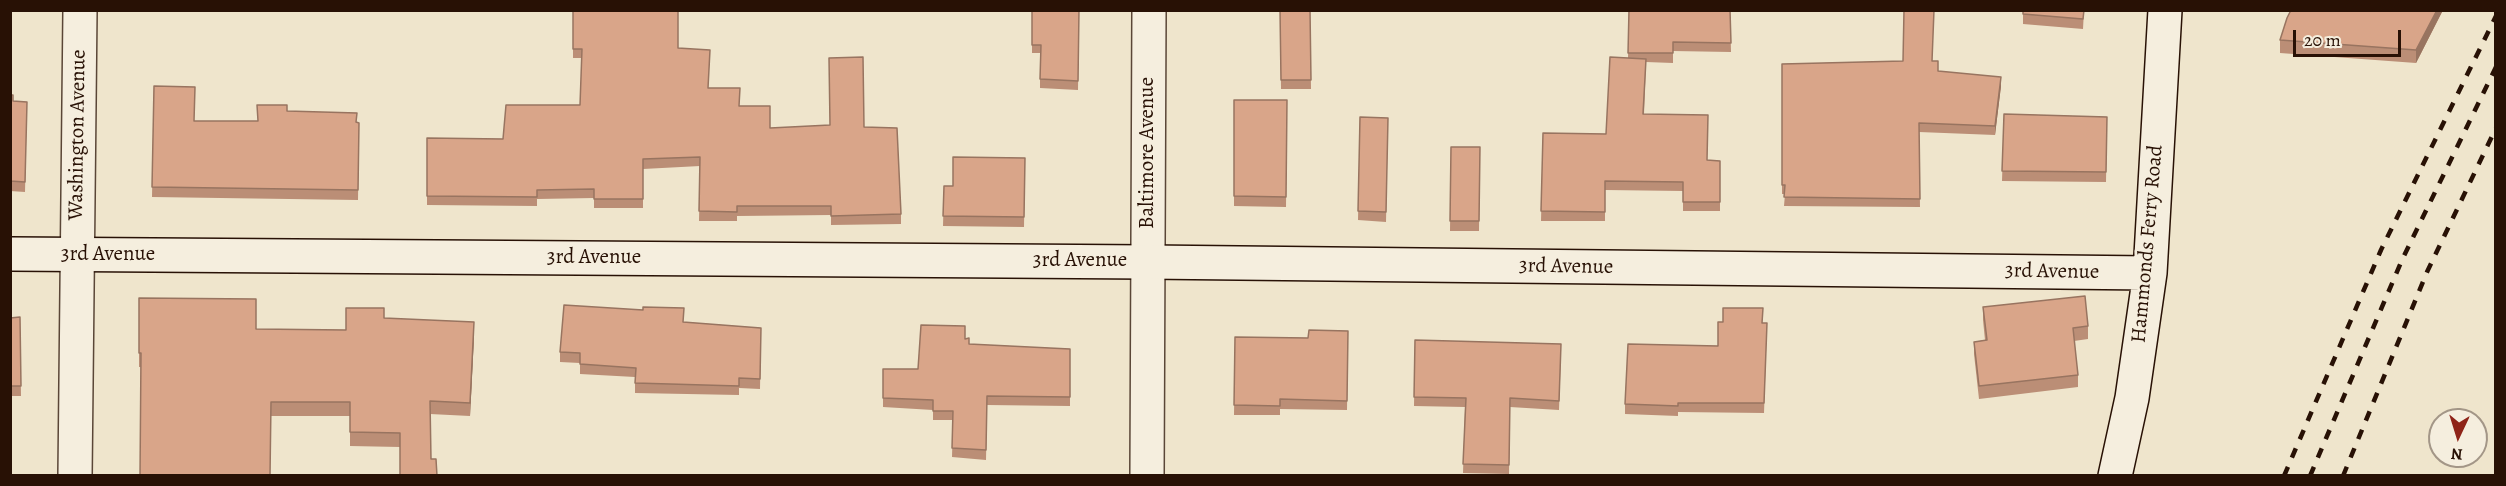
<!DOCTYPE html>
<html>
<head>
<meta charset="utf-8">
<style>
	body { margin:0 }
	#map { position:relative; width:2506px; height:486px; overflow:hidden; background:#efe5cc; font-family:Alegreya,serif }
	canvas { display:block }
	.frame { position:absolute; inset:0; border:12px solid #281105; pointer-events:none }
	.north { position:absolute; left:2428px; top:408px; width:60px; height:60px; box-sizing:border-box; background:#f5eede; border:2px solid #a39687; border-radius:50%; rotate:184deg; font-size:16px; font-weight:700; line-height:24px; text-align:center; color:#281105 }
	.north::after { content:''; display:block; margin:auto; width:21px; height:27px; background:#8f2418; clip-path:polygon(50% 0,100% 100%,50% 72%,0 100%) }
	.scale { position:absolute; left:2293px; top:30px; width:108px; height:27px; box-sizing:border-box; border:3px solid #281105; border-top:0; padding-left:8px; font-size:18px; line-height:21px; white-space:nowrap; color:#281105; -webkit-text-stroke:4px #f5eede; paint-order:stroke }
</style>
</head>
<body>
<div id="map">
<canvas width="2506" height="486"></canvas>
<div class="frame"></div>
<div class="north">N</div>
<div class="scale">20 m</div>
</div>
<script>
const ctx = document.querySelector('canvas').getContext('2d');
ctx.lineJoin = 'round';
function trace(path, color, width, dash) {
  ctx.strokeStyle = color;
  ctx.lineWidth = width;
  ctx.lineCap = dash ? 'butt' : 'round';
  ctx.setLineDash(dash || []);
  ctx.stroke(path);
}
function fillPath(path, color) {
  ctx.fillStyle = color;
  ctx.fill(path, 'evenodd');
}
function drawText(font, color, halo, rows, align = 'center') {
  ctx.font = font + ' Alegreya,serif';
  ctx.lineWidth = 5;
  ctx.setLineDash([]);
  ctx.textBaseline = 'middle';
  ctx.strokeStyle = halo;
  ctx.fillStyle = color;
  for (const [text, x, y, turn = 0] of rows) {
    ctx.save();
    ctx.translate(x, y);
    ctx.rotate((+turn || 0) * Math.PI / 180);
    ctx.textAlign = isNaN(turn) ? turn : align;
    if (halo) ctx.strokeText(text, 0, 0);
    ctx.fillText(text, 0, 0);
    ctx.restore();
  }
}
const street = new Path2D(`
	M75 476 80 10
	M1147 476 1149 10`);
const secondary = new Path2D(`
	M10 254 1148 262 2150 273
	M2115 476 2132 398 2150 273 2165 10`);
const rail = new Path2D(`
	M2284 476 2381 250 2496 16
	M2310 476 2402 260 2496 67
	M2343 476 2427 272 2496 128`);
const wall = new Path2D(`
	M573 10 678 48 708 88 740 106 770 128 864 127 901 214V224L831 225V215L737 216V221H699L700 166 643 169V208H594V198L537 199V206L427 205V138L503 139 580 105 582 58H573Z
	M1032 10H1079L1078 90 1040 88V53H1032Z
	M1256 10H1310L1311 89H1281L1280 11 1256 12Z
	M1629 10H1730L1731 52 1673 51V63L1646 62 1644 114 1707 160 1720 161V211H1683V191L1605 190V221H1541L1543 133 1606 134 1628 58Z
	M2023 10H2084L2083 29 2023 24Z
	M2291 10H2443L2416 63 2280 53V40Z
	M1903 61H1933L1938 71 2001 86 1995 135 1919 132 1920 207 1784 206 1785 194H1782V64Z
	M154 86 195 121H258L287 111 359 123 358 200 152 197Z
	M10 95 13 101 27 102 25 192 10 191Z
	M1234 100H1287L1286 207 1234 206Z
	M2004 114 2107 117 2106 182 2002 181Z
	M1360 117 1388 118 1386 222 1358 220Z
	M1451 147H1480L1479 231H1450Z
	M1025 158 1024 227 943 226 944 186H953Z
	M139 298 256 329 346 330 384 318 474 336 470 416 430 414 431 459 437 476 400 447 350 446V416H271L141 367H139Z
	M1983 307 2088 326V339L2074 341 2078 375V387L1979 399 1974 354V342L1985 340 1983 320Z
	M20 317 21 396H10V318Z
	M684 322 761 328 760 389 739 388V395L635 393V377L580 374V363L560 362V352Z
	M1762 323H1767L1764 413 1678 412V416L1625 414V404L1718 346Z
	M1348 331 1347 410 1280 409V415H1234L1235 337 1308 338Z
	M1415 340 1561 353 1559 410 1510 407 1509 474 1463 473 1465 407 1414 406Z
	M969 344 1070 349V406L987 405 986 460 952 457 953 420H933V410L883 407V369H918Z`);
const shadedWall = new Path2D(`
	M2437 10H2443L2416 63V50Z
	M2001 77V86L1995 135V126Z
	M474 322V336L470 416V403Z`);
const building = new Path2D(`
	M573 10H678V48L710 50 708 88H740L739 106H770V128L830 125 829 58 863 57 864 127 897 128 901 214 831 216V206H737V212L699 211 700 157 643 159V199H594V189L537 190V197L427 196V138L503 139 506 105H580L582 49H573Z
	M1032 10H1079L1078 81 1040 79 1041 45H1032Z
	M1280 10H1310L1311 80H1281Z
	M1629 10H1730L1731 43 1673 42V53H1628Z
	M1904 10H1934L1932 61H1938V71L2001 77 1995 126 1919 123 1920 199 1784 197 1785 185H1782V64L1903 61Z
	M2023 10H2084L2083 19 2023 14Z
	M2291 10H2437L2416 50 2280 40 2287 18Z
	M1610 57 1646 59 1643 114 1708 115 1707 160 1720 161V202H1683V182L1605 181V212L1541 211 1543 133 1606 134Z
	M154 86 195 87 194 121H258L257 105H287V111L357 113 356 122 359 123 358 190 152 187Z
	M10 95H13V101L27 102 25 182 10 181Z
	M1234 100H1287L1286 197 1234 196Z
	M2004 114 2107 117 2106 172 2002 171Z
	M1360 117 1388 118 1386 212 1358 211Z
	M1451 147H1480L1479 221H1450Z
	M953 157 1025 158 1024 217 943 216 944 186H953Z
	M2085 296 2088 326 2073 328 2078 375 1979 386 1974 342 1987 340 1983 307Z
	M139 298 256 299V329L346 330V308H384V318L474 322 470 403 430 401 431 459H436L437 476H400V433L350 432V402H271L270 476H140L141 353H139Z
	M564 305 643 310V307L684 308 683 322 761 328 760 379 739 378V386L635 383 636 368 580 364V353L560 352Z
	M1723 308H1763L1762 323H1767L1764 403H1678V406L1625 404 1628 344 1718 346V322H1723Z
	M20 317 21 386H10V318Z
	M921 325 965 326V339L969 338V344L1070 349V397L987 396 986 450 952 448 953 411H933V400L883 398V369H918Z
	M1309 330 1348 331 1347 401 1280 399V406L1234 405 1235 337 1308 338Z
	M1415 340 1561 344 1559 401 1510 398 1509 465 1463 464 1466 398 1414 397Z`);
const streetNames = [
	["Washington Avenue",78,135,-89],
	["Baltimore Avenue",1148,153,-90],
	["Hammonds Ferry Road",2148,244,-85],
	["3rd Avenue",108,255],
	["3rd Avenue",594,258],
	["3rd Avenue",1080,261],
	["3rd Avenue",1566,267,1],
	["3rd Avenue",2052,272,1]
];
trace(street, '#5a4637', 36);
trace(secondary, '#281105', 36);
trace(street, '#f5eede', 33);
trace(secondary, '#f5eede', 33);
trace(rail, '#281105', 4.5, [10, 10]);
fillPath(wall, '#bb8e76');
fillPath(shadedWall, '#987460');
fillPath(building, '#d9a589');
trace(building, '#987460', 1.5);
drawText('21px', '#281105', '#f5eede', streetNames);
</script>
</body>
</html>
